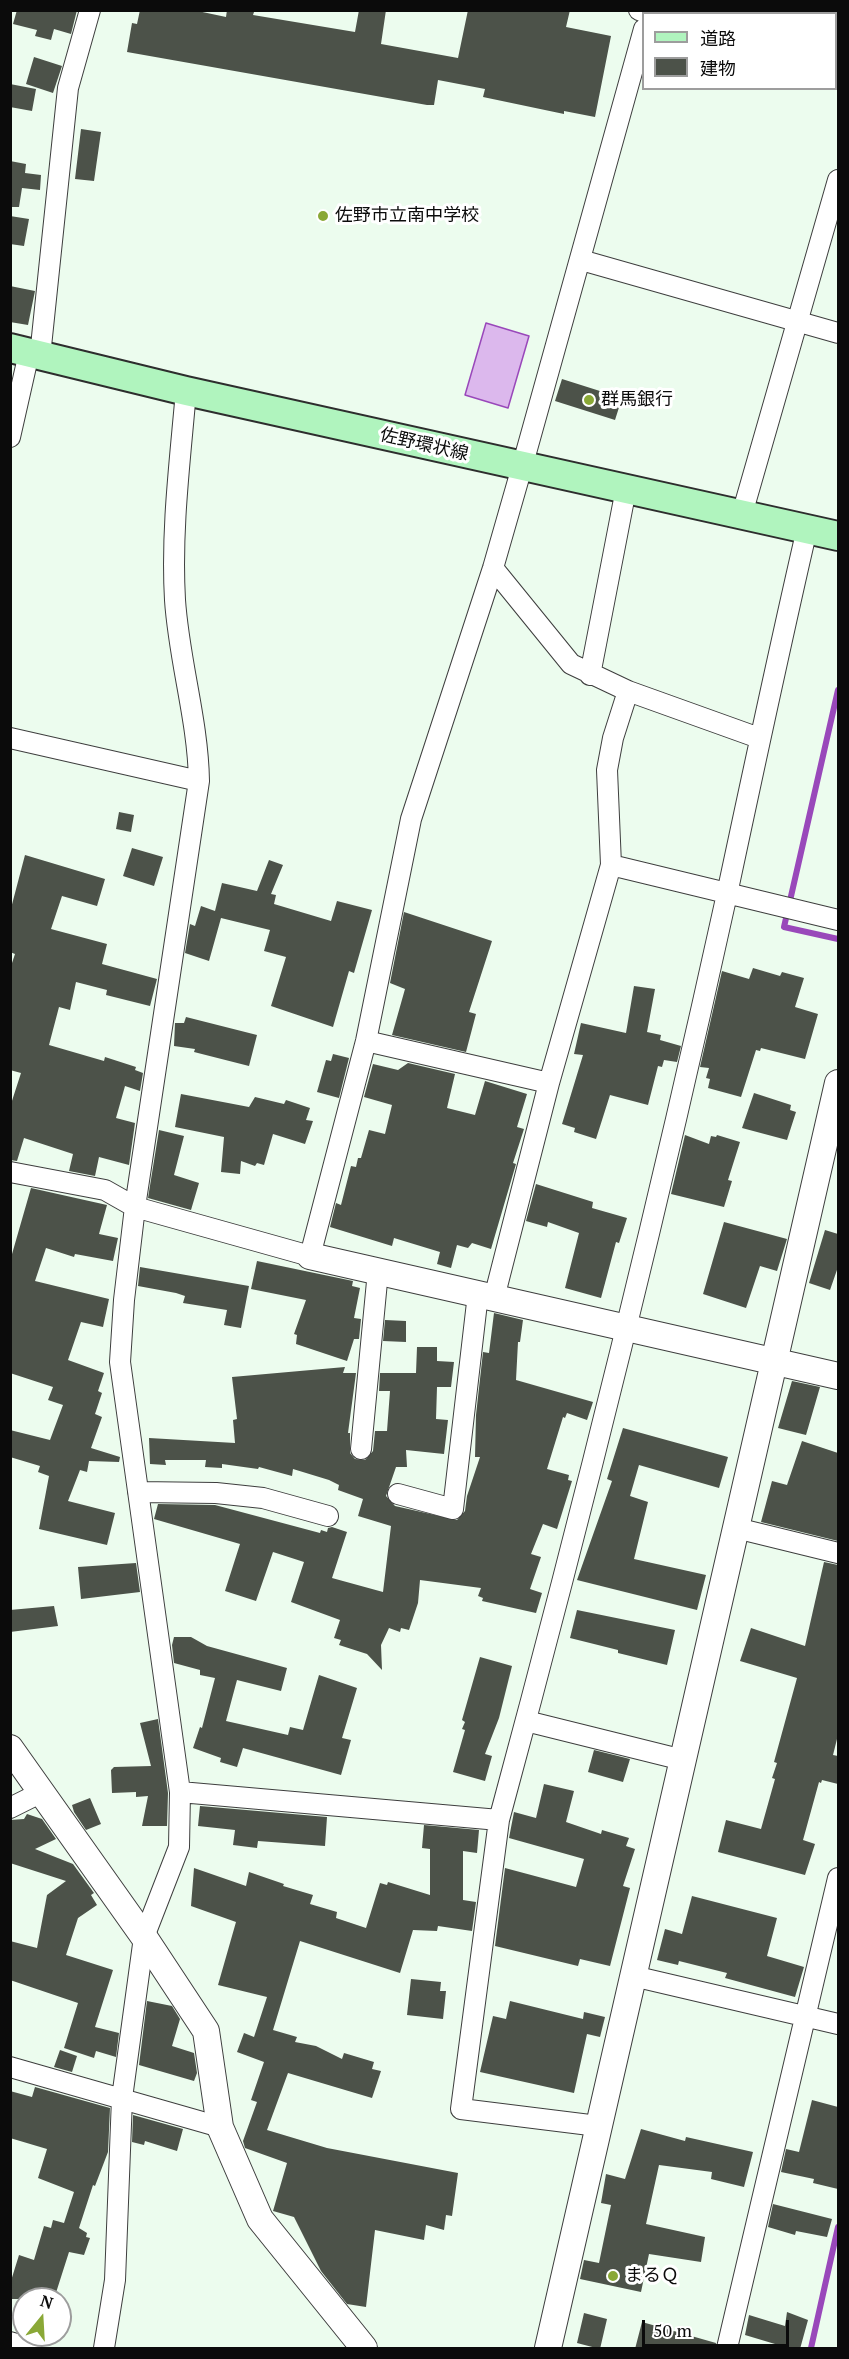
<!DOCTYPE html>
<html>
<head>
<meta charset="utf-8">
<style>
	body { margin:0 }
	#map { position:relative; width:849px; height:2359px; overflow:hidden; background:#ecfcee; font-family:"PT Serif","Noto Sans JP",serif }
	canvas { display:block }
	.frame { position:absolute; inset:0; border:12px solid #0b0b0b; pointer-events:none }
	.legend { position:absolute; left:642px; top:12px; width:195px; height:78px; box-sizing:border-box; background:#fff; border:2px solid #9d9d9d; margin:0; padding:8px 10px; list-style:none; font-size:18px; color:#0b0b0b }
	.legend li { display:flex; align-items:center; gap:12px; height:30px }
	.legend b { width:30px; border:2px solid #9d9d9d }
	.north { position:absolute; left:12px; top:2287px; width:60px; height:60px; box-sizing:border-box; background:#fff; border:2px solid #9d9d9d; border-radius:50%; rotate:18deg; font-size:16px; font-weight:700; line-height:24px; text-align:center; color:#0b0b0b }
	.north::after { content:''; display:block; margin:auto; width:21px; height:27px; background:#8aa837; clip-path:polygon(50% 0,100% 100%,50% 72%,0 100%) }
	.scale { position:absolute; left:642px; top:2320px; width:147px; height:27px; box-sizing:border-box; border:3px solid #0b0b0b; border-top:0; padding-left:8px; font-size:18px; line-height:21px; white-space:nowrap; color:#0b0b0b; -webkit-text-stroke:4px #fff; paint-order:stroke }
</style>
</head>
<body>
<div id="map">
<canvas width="849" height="2359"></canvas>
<div class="frame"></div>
<ul class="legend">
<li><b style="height:8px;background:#b0f4be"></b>道路</li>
<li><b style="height:16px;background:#4c5249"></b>建物</li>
</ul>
<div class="north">N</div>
<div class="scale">50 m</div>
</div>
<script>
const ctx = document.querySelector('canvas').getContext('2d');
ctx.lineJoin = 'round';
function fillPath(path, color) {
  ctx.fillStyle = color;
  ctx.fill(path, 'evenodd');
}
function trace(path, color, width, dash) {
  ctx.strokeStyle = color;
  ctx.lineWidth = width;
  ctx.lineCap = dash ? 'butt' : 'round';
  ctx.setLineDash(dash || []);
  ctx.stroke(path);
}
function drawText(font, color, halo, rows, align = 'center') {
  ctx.font = font + ' "PT Serif","Noto Sans JP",serif';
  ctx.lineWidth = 6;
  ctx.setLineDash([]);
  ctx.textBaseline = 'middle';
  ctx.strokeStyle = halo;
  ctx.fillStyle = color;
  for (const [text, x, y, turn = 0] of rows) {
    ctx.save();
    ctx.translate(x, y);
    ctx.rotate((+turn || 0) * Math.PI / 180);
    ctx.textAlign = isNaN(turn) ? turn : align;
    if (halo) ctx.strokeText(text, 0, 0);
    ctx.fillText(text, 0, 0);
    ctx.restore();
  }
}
const water = new Path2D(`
	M486 323 529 336 508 408 465 395Z`);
const stream = new Path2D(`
	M838 690 784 927 838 939
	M811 2348 838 2227`);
const building = new Path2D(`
	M17 10H77L71 34 54 29 51 40 35 36 37 30 13 24Z
	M140 10H193L226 17 227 10H244L254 12 253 15 355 32 359 10H386L381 44 458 58 468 10H570L566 27 611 36 595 117 564 111V114L483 97 485 89 438 80 434 105H427L127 52 132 23 137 24Z
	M34 57 62 66 53 93 26 84Z
	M10 84 36 89 32 111 10 107Z
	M81 129 101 132 94 181 75 179Z
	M10 161 26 164 25 173 41 175 40 190 22 188 19 207H10Z
	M10 216 29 219 24 246 10 244Z
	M10 286 35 291 28 325 10 322Z
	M562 379 622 398 615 420 555 401Z
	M119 812 134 815 131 832 116 829Z
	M132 848 163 857 154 886 123 876Z
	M25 855 105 879 97 906 62 896 51 929 107 944 102 964 157 979 150 1006 106 995 107 990 76 982 70 1010 59 1007 49 1045 104 1061 105 1057 136 1067 135 1070 143 1073 140 1091 125 1086 116 1118 135 1123 129 1165 99 1157 95 1176 69 1171 73 1154 24 1138 17 1161 10 1160V1107L21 1073 10 1070V969L15 954 10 952V912Z
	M269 860 283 865 271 894 276 895 274 904 331 921 337 901 372 910 354 973 349 971 333 1027 271 1006 286 957 264 951 270 930 221 918 209 961 185 953 190 924 195 926 201 906 215 911 222 883 257 891Z
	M404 912 492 941 469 1012 476 1014 466 1052 392 1035 405 989 390 983Z
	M753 968 780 976 782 972 804 978 795 1007 818 1014 805 1059 761 1048 760 1051 756 1050 741 1097 708 1088 710 1079 706 1078 709 1068 700 1067 722 971 749 979Z
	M634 986 655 989 647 1032 661 1035 660 1040 681 1046 677 1062 664 1060 662 1067 658 1066 648 1105 610 1095 596 1139 574 1132 575 1128 562 1124 583 1055 574 1054 581 1023 626 1033Z
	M186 1017 257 1035 249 1066 194 1052 195 1049 174 1046 175 1023H184Z
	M333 1054 349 1058 339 1098 317 1092 326 1060 331 1061Z
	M408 1063 455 1074 447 1108 475 1115 485 1081 527 1094 517 1127 524 1129 513 1163 516 1164 491 1249 472 1243 468 1248 457 1245 451 1268 437 1264 440 1252 394 1238 392 1246 330 1227 336 1203 341 1205 351 1166 356 1167 358 1158H361L369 1130 385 1134 392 1105 364 1097 373 1064 398 1070Z
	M754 1093 791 1105 790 1110 796 1112 787 1140 742 1128Z
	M181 1094 249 1107 255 1097 284 1104 286 1100 310 1108 306 1120 313 1121 305 1144 273 1134 264 1165 257 1163 255 1166 241 1161 240 1174 221 1172 224 1137 175 1127Z
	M159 1130 184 1136 174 1175 199 1183 191 1210 148 1198Z
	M685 1135 709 1144 711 1136 716 1137 717 1135 740 1142 728 1180 732 1181 724 1207 671 1194Z
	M536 1184 593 1202 592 1208 627 1218 619 1243 616 1242 601 1298 565 1288 579 1233 548 1222 547 1227 526 1221Z
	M31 1188 107 1205 99 1234 118 1238 113 1261 75 1254 74 1257 46 1248 35 1281 109 1299 103 1327 81 1322 68 1360 104 1373 98 1391 102 1393 95 1414 102 1417 91 1448 120 1457 119 1462 89 1461 87 1472 80 1470 68 1501 115 1513 107 1545 39 1529 49 1476 38 1472 40 1466 10 1457V1430L50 1440 63 1405 48 1400 53 1387 10 1373V1261Z
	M724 1222 787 1239 777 1271 760 1266 746 1308 703 1294Z
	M825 1230 838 1234V1267L830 1290 809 1283Z
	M257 1261 353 1281 352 1286 360 1288 354 1318 361 1319 359 1339H354L347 1361 296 1344 297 1335 294 1334 306 1300 251 1289Z
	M140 1267 249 1286 241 1328 224 1325 227 1310 183 1303 185 1296 176 1293 138 1286Z
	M494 1313 523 1320 520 1342H518L516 1380 593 1402 587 1420 567 1413 565 1418 563 1417 547 1469 569 1475 568 1480 572 1481 557 1529 543 1524 531 1554 541 1557 530 1589 542 1593 536 1613 482 1601 483 1598 478 1596 481 1588 420 1580 418 1603 409 1630 401 1628 400 1632 389 1628 381 1645 382 1670 367 1654 339 1645 341 1640 334 1638 340 1620 291 1602 304 1562 273 1552 256 1601 225 1591 240 1544 154 1519 158 1504 215 1505 320 1533 321 1530 327 1532 328 1528 332 1527 347 1532 332 1578 383 1592 391 1526 358 1516 363 1499 338 1490 339 1485 329 1480 293 1469 292 1476 259 1467 258 1469 222 1464V1468L205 1467 206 1460H165L166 1465 150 1464 149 1438 235 1443 233 1420 237 1419 232 1377 345 1367 343 1373H356L348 1433H350V1453L355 1459 365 1460 373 1451 375 1431H387L390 1391H379L380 1373H416L417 1347H437V1361L454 1362 451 1387H437L436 1419 448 1420 444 1454 406 1450 407 1467H396L386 1496 395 1506 457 1520 465 1511 467 1496 480 1457H475L476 1415 483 1352 489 1353Z
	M385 1320 406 1321V1342L383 1341Z
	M792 1381 820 1387 806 1435 778 1428Z
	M623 1428 728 1457 719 1488 639 1465 630 1496 648 1502 634 1559 706 1575 697 1610 577 1580 612 1481 607 1479Z
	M802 1441 838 1453V1541L761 1522 772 1481 787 1485Z
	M824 1562 838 1565V1735L833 1755 838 1756V1784L822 1780 821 1783 819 1782 803 1840 815 1844 805 1875 718 1852 726 1820 761 1829 775 1779 772 1778 777 1763 774 1762 797 1678 740 1661 751 1628 805 1646Z
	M136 1563 140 1592 81 1599 78 1567Z
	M54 1606 58 1626 10 1632V1610Z
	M577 1610 675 1630 667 1665 618 1653V1650L570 1638Z
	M174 1637H191L207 1646 287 1668 281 1691 237 1680 226 1721 288 1735 290 1727 303 1730 319 1675 357 1688 342 1738 351 1740 341 1775 243 1748 237 1767 220 1762 221 1758 193 1748 200 1727 202 1728 215 1678 200 1675V1670L174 1663 172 1645Z
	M480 1657 512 1666 499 1718 485 1754 492 1756 485 1781 453 1772 465 1730 462 1729 465 1722 462 1720Z
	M158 1719 168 1793 167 1826H142L148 1796 136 1797V1792L112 1793 111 1770 114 1767 151 1766 140 1723Z
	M594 1750 630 1759 623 1782 588 1772Z
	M544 1784 574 1791 566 1822 601 1834 602 1830 629 1838 626 1846 635 1849 623 1886 630 1888 610 1966 580 1959 578 1966 495 1946 505 1868 576 1887 584 1859 509 1838 514 1812 536 1818Z
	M90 1798 101 1824 86 1830 74 1812 72 1805Z
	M200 1806 327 1817 325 1846 258 1841 257 1848 233 1845 235 1830 198 1826Z
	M27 1814 42 1819 56 1839 35 1849 73 1864 94 1893 91 1895 97 1905 78 1918 66 1955 113 1970 95 2027 119 2033 116 2057 96 2051 94 2058 64 2048 78 2003 10 1980V1941L37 1948 47 1895 66 1881 10 1863V1820L24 1819Z
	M424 1825 479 1830 477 1853 463 1851V1900L476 1902 472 1931 438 1926 437 1931 413 1930 400 1973 300 1941 273 2030 297 2037 295 2042 316 2046 342 2059 344 2053 374 2062 372 2069 381 2071 372 2098 288 2073 267 2130 327 2148 458 2173 452 2216 446 2215 444 2230 426 2225 424 2240 375 2230 366 2307 347 2304 321 2271 294 2217 273 2211 287 2163 245 2148 243 2141 257 2102 251 2100 264 2062 237 2052 244 2033 254 2037 267 1997 218 1985 236 1922 191 1906 194 1868 246 1886 249 1872 284 1884 283 1886 313 1895 310 1904 337 1912 336 1918 366 1928 380 1883 387 1885 388 1882 430 1895V1849L422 1848Z
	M692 1896 777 1918 767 1956 804 1967 795 1997 725 1978 727 1973 679 1961 678 1965 657 1960 665 1929 682 1934Z
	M411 1979 441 1982 440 1991H446L443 2019 407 2015Z
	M147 2001 172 2006 180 2019 172 2046 194 2053 197 2073 194 2081 139 2065Z
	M510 2001 583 2019 584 2012 605 2017 600 2037 587 2034 574 2093 480 2072 493 2016 506 2019Z
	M60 2050 77 2056 72 2072 54 2067Z
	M35 2087 110 2108 108 2152 95 2186 93 2185 79 2228 87 2233 86 2237 90 2238 84 2255 69 2252 54 2299H10V2284L19 2255 34 2260 44 2226 51 2228 53 2220 64 2223 74 2192 38 2178 47 2149 10 2138V2091L32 2097Z
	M812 2100 838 2107V2189L813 2183 814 2179 781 2172 786 2149 799 2152Z
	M133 2115 183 2129 177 2151 145 2141 144 2145 132 2142Z
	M641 2129 685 2141 686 2137 753 2152 744 2187 711 2179 712 2172 659 2165 646 2224 705 2237 701 2262 649 2254 641 2292 580 2279 584 2260 599 2263 611 2205 601 2203 606 2174 625 2179Z
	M773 2204 832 2219 827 2237 796 2231 795 2235 768 2227Z
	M787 2312 808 2320 800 2349H773L775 2344 745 2335 749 2315 785 2326Z
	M584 2313 607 2319 600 2349 577 2343Z
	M642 2322 716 2343 715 2349H635Z`);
const minor = new Path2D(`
	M639 10 649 14
	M836 64 838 65
	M581 260 838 333
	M40 356 68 88 90 10
	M10 437 29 353
	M742 514 838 180
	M493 568 571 664 628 691 613 738 607 770 611 865 549 1083 494 1298
	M590 675 626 489
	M628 691 759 738
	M10 738 199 781
	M611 865 838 920
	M366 1041 549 1083
	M10 1172 105 1190 135 1207 310 1256 366 1041 411 819 493 568 522 467 644 29
	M361 1449 378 1271
	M138 1492 216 1493 263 1498 328 1516
	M398 1494 453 1509 478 1294
	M736 1528 838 1553
	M526 1721 683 1760
	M180 1792 499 1820 461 2109 598 2126
	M10 1808 42 1792
	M499 1820C582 1514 659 1204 727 894 753 772 779 650 807 529
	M633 1976 838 2024
	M10 2067 220 2127
	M10 2342 31 2348
	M104 2348 115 2280 122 2098 144 1937 179 1847 180 1792 120 1362 124 1300 135 1207 199 781C198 720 179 661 175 600 171 531 180 461 186 391
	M727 2348 838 1878`);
const tertiary = new Path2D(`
	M310 1256 838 1376
	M10 1748 144 1937 206 2031 220 2127 260 2219 364 2348
	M548 2348 838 1083`);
const secondary = new Path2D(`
	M10 348 186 391 838 536`);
const markers = [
	[323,216,6,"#8aa837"],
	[589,400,6,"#8aa837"],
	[613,2276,6,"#8aa837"]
];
const poiNames = [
	["佐野市立南中学校",335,216],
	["群馬銀行",601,400],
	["まるＱ",625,2276]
];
const streetNames = [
	["佐野環状線",424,445,13]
];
fillPath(water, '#dcb8ed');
trace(water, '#9948ba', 1.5);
trace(stream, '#9948ba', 6);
fillPath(building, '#4c5249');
trace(minor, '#3e3e3e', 22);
trace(tertiary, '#3e3e3e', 28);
trace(secondary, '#2d2d2d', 32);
trace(minor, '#fff', 20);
trace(tertiary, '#fff', 26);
trace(secondary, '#b0f4be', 28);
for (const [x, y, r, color] of markers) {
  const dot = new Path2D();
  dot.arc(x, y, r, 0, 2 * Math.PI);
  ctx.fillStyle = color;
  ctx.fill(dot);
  trace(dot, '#fff', 2);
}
drawText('18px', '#0b0b0b', '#fff', poiNames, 'left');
drawText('18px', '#0b0b0b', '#fff', streetNames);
</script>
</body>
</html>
